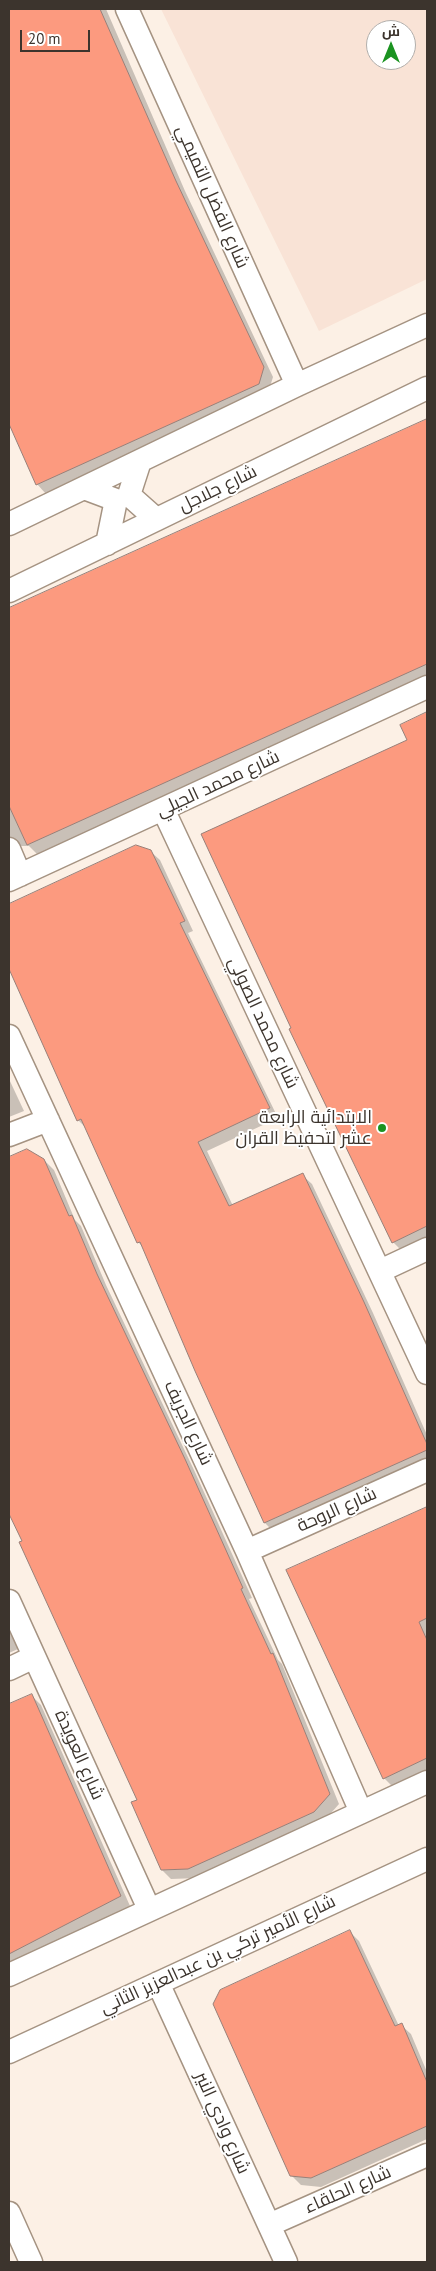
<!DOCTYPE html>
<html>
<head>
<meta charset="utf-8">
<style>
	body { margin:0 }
	#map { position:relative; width:436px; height:2271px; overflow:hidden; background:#fcf0e5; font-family:"PT Sans",Cairo,sans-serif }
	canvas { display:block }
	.frame { position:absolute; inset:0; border:10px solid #3c342d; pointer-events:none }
	.north { position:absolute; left:366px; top:20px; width:50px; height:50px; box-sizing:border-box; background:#fff; border:1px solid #b1aeab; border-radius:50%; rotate:0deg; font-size:14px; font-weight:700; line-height:20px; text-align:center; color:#3c342d }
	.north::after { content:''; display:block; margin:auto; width:18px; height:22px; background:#1b9321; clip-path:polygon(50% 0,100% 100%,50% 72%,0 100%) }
	.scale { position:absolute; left:20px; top:30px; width:70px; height:22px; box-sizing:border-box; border:2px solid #3c342d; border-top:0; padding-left:6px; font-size:15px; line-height:18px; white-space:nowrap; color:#3c342d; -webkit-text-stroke:4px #fff; paint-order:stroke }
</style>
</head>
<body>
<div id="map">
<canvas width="436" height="2271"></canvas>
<div class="frame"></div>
<div class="north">ش</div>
<div class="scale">20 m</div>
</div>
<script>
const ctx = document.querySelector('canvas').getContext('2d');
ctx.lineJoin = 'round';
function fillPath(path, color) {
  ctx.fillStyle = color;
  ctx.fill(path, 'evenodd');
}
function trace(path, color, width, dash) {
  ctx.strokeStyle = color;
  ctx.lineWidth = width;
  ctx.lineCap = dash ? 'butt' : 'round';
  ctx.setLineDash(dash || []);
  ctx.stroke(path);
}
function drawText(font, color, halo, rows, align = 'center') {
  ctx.font = font + ' "PT Sans",Cairo,sans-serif';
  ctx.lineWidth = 4;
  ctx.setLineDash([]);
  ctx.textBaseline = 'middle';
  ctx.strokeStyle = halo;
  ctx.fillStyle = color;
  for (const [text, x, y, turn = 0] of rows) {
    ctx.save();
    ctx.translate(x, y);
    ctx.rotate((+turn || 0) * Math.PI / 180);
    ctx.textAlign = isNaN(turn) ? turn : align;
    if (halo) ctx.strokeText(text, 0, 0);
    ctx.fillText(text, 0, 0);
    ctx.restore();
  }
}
const commercial = new Path2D(`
	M161 9H427V279L319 331ZM376 30H406V60H376Z`);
const shadow = new Path2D(`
	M9 9H106L185 191 273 377 268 393 46 494 37 484 9 421Z
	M427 420V677L37 854 29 846H13L9 852V609Z
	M427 714V1245L406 1255 393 1242 290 1029 409 740 402 725Z
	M137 846 150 851 160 860 193 931 188 933 278 1118 207 1151 233 1206 302 1175 312 1184 373 1313 427 1435V1463L274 1532 265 1523 145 1249 138 1242 86 1128 78 1120 9 964V905Z
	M9 1079 24 1111 9 1117Z
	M27 1150 44 1160 54 1170 75 1220 81 1226 106 1285 194 1470 252 1598 249 1599 278 1660 282 1664 339 1804 324 1821 198 1878 171 1879 162 1870 138 1800 9 1511V1158Z
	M427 1507V1772L393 1787 384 1778 288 1571Z
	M9 1630 18 1649 9 1653Z
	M32 1696 41 1705 130 1906 9 1969V1706Z
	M350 1932 359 1941 399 2026 401 2025 411 2034 427 2072V2139L321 2187 301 2185 291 2175Z`);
const building = new Path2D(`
	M9 9H100L176 181 264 367 259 384 36 485 9 424Z
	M427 419V664L27 845 9 806V608Z
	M427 712V1226L392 1243 289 1029 291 1028 201 834 407 740 400 725Z
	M136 845 151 850 185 921 180 923 270 1108 198 1142 229 1206 303 1173 364 1302 427 1444V1450L264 1523 195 1371 140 1242 137 1243 81 1119 77 1121 9 969V904Z
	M27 1149 44 1159 69 1216 72 1215 97 1274 185 1459 243 1588 241 1589 271 1654 273 1653 330 1794 314 1812 188 1869 161 1870 131 1802 137 1800 19 1542 22 1541 9 1514V1157Z
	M427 1507V1618L419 1622 427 1640V1758L383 1779 286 1570Z
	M32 1694 121 1896 9 1954V1704Z
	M350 1930 395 2026 402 2023 427 2082V2126L311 2178 290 2176 213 2004 220 1990Z`);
const minor = new Path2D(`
	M127 9 297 385
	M140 461 129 495 156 519
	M84 488 116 500 107 544
	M9 524 297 385 427 325
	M9 591 427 388
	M163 809 427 1373
	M9 849 20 875
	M9 880 427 687
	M9 1036 247 1551 361 1812
	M9 1135 48 1120
	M380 1271 427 1249
	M247 1551 427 1470
	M9 1601 149 1909
	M9 1669 34 1657
	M9 1975 427 1782
	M158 1983 286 2262
	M9 2052 427 1859
	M9 2213 31 2262
	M269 2225 427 2155`);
const markers = [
	[382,1128,5,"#1b9321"]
];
const streetNames = [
	["شارع الفضل التميمي",212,197,66],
	["شارع جلاجل",218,489,-26],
	["شارع محمد الجيلي",218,784,-25],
	["شارع محمد الصولي",263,1023,65],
	["شارع الجريف",188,1423,65],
	["شارع الروحة",337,1510,-24],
	["شارع العويدة",79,1755,66],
	["شارع الأمير تركي بن عبدالعزيز الثاني",218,1955,-25],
	["شارع وادي النير",222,2123,66],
	["شارع الحلقاء",348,2190,-24]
];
const poiNames = [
	["الابتدائية الرابعة",372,1118],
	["عشر لتحفيظ القران",372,1139]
];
fillPath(commercial, '#f9e3d6');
fillPath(shadow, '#0003');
fillPath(building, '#fc9a7f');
trace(building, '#988079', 1);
trace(minor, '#a59382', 25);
trace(minor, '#fff', 22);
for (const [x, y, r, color] of markers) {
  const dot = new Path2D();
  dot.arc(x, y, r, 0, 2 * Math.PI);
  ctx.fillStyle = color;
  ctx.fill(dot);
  trace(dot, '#fff', 2);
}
drawText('18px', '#3c342d', '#fff', streetNames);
drawText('18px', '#3c342d', '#fff', poiNames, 'right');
</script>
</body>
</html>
